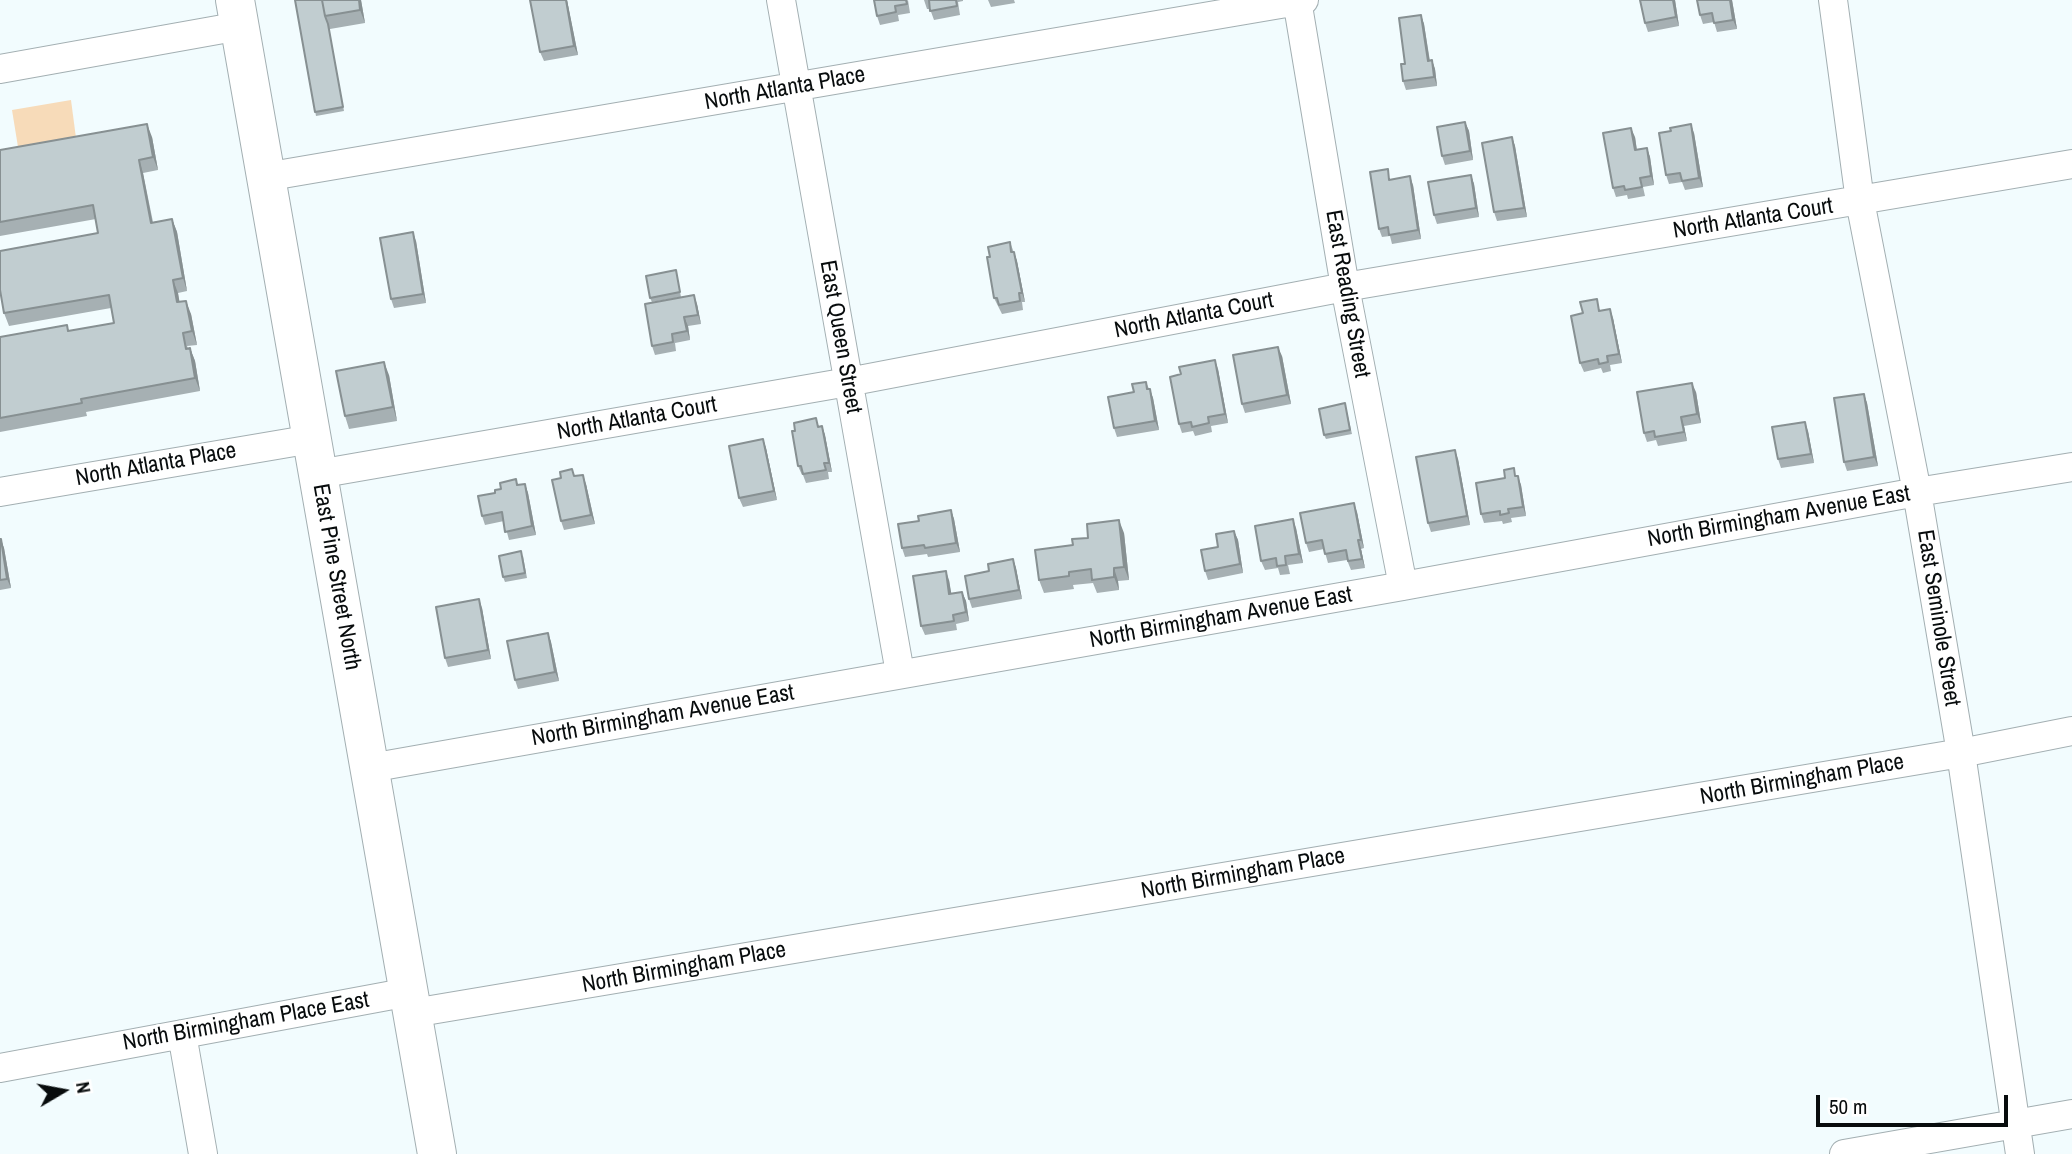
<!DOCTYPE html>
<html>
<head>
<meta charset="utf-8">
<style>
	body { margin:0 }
	#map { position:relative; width:2072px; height:1154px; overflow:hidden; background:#f2fcfe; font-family:"Archivo Narrow",sans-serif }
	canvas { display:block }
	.north { position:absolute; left:28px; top:1056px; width:70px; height:70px; -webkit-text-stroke:5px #fff; paint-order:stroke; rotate:80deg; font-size:19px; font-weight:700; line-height:28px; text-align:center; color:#080c0d }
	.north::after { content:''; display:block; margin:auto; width:24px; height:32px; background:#080c0d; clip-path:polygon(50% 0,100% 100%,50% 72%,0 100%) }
	.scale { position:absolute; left:1816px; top:1095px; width:192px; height:32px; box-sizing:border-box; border:4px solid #080c0d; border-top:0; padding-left:9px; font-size:21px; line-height:24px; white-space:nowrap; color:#080c0d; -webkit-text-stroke:5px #fff; paint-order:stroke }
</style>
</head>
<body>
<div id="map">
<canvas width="2072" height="1154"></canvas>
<div class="north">N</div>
<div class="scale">50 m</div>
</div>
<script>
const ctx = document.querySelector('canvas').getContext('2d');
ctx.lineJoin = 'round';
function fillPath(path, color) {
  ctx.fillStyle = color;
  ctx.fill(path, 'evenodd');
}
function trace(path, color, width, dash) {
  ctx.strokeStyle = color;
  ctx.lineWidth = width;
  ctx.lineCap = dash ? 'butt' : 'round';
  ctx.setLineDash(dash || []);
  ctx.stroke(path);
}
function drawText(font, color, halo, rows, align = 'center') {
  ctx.font = font + ' "Archivo Narrow",sans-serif';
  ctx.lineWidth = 5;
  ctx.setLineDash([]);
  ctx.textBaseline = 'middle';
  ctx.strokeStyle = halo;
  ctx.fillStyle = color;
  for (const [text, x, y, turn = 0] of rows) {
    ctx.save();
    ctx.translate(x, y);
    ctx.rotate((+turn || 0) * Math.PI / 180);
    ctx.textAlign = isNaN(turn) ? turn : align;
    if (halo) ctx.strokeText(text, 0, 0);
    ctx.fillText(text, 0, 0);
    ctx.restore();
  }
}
const green = new Path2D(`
	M71 100 76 138 18 147 12 110Z`);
const street = new Path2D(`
	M781 0 900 673
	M1297 0 1345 287 1403 586
	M1833 0 1860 201 1917 492 1961 753 2020 1154
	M0 69 240 26
	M265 177 1304 0
	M318 474 848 382 1345 287 2072 164
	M0 492 312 439
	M370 768 1403 586 1917 492 2072 467
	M413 1013 1961 753 2072 731
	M182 1034 203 1154
	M0 1068 409 992
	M1844 1154 2072 1114`);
const secondary = new Path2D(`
	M235 0 437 1154`);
const wall = new Path2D(`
	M295 0H361L365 23 330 29H329L344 111 316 116Z
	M530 0H567L578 55 544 61 540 52Z
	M908 0 910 13 898 15 899 21 880 25 877 16Z
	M924 0H963V1L958 2 960 15 934 20 930 9H927Z
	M988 0H1014L1015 3 991 7Z
	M1675 0 1679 26 1648 32 1645 23Z
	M1732 0 1737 29 1717 32 1714 22 1703 24 1700 15Z
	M1421 15 1424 24 1430 61 1432 60 1435 69 1437 86 1406 90 1403 81 1405 64Z
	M1465 122 1469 131 1473 160 1445 165 1442 156Z
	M1694 133 1703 187 1685 190 1682 182 1669 184 1666 175Z
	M152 137 158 170 143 173 153 222 172 219 177 232 187 291 178 293 179 302 191 314 197 345 187 346 188 348H190L195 361 200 391 86 412 87 416 0 432V337L69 331 114 323 111 308 9 326 4 313 98 233 96 219 0 236V150Z
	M1512 137 1515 146 1527 217 1497 221 1494 212Z
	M1635 137 1637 150 1647 148 1650 157 1654 185 1643 187 1645 196 1628 199 1627 195 1616 197 1613 188Z
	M1471 175 1474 184 1479 217 1437 224 1434 215Z
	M1391 179 1413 185 1421 239 1392 244 1390 236 1382 237 1379 229Z
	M416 241 426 303 394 308 391 299Z
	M1010 242 1017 261 1025 302H1022L1023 310 1002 314 994 298Z
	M677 275 681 297 652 302 650 298Z
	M697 304 701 324 688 326 690 340 675 343 676 351 655 355 652 346Z
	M1600 311 1613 318 1622 363 1610 365 1611 371 1603 373 1601 368 1584 372 1580 363Z
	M1282 356 1291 404 1245 413 1242 404Z
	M1218 369 1228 423 1211 426 1212 432 1195 436 1193 431 1182 433 1179 424Z
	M389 375 397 421 349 429 345 416Z
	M1146 382 1153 398 1159 430 1117 437 1114 428 1134 392Z
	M1696 392 1701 423 1684 426 1687 441 1658 446 1656 440 1647 442 1644 433Z
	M1864 394 1867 403 1878 466 1847 471 1844 462Z
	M1345 403 1352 434 1326 439 1324 435Z
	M819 426H822L825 435 832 472H828L829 479 806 483 803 475H802L798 466Z
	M1808 431 1814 463 1781 468 1778 459Z
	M763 439 766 448 777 500 743 507 739 498Z
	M1458 459 1470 525 1431 532 1428 523Z
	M575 476 586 484 595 524 564 530 561 521Z
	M1517 476 1521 485 1526 516 1511 518 1512 522 1503 524 1502 521 1484 523 1481 514Z
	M516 479 518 485 525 484 528 493 536 535 509 540 504 521 485 525 482 516 495 493Z
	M951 510 954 519 960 552 928 557 927 554 905 557 902 548 919 521Z
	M1357 512 1364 548 1361 549 1365 568 1351 570 1347 560 1328 563 1324 549 1309 552 1306 543Z
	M1296 528 1303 563 1288 565 1290 574 1280 575 1278 568 1265 570 1261 561Z
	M1234 531 1238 540 1243 573 1208 580 1205 571 1218 547Z
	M1124 533 1129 580 1118 581 1119 590 1097 593 1093 583 1073 585 1074 589 1044 593 1039 580 1073 545Z
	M0 539 4 548 11 588 0 590Z
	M523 556 527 578 505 582 503 577Z
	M1013 559 1016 568 1022 599 972 608 969 599 989 571Z
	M949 580 951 594 962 592 966 601 969 621 956 624 957 630 925 635 921 626Z
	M482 608 491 659 448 667 445 658Z
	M548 633 551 642 559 681 518 689 515 680Z`);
const shadedWall = new Path2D(`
	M359 0H361L365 23 360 10Z
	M566 0H567L578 55 574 46Z
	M1673 0H1675L1679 26 1676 17Z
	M1730 0H1732L1737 29 1733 20Z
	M1421 15 1424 24 1431 70 1428 61Z
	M1432 60 1435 69 1437 86 1434 77Z
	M1465 122 1469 131 1473 160 1470 151Z
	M147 124 152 137 158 170 153 157Z
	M1691 124 1694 133 1703 187 1699 178Z
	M1631 128 1635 137 1638 159 1635 150Z
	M1512 137 1515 146 1527 217 1524 208Z
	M1647 148 1650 157 1654 185 1651 176Z
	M139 160 143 173 155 236 151 223Z
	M1471 175 1474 184 1479 217 1476 208Z
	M1410 176 1413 185 1421 239 1418 230Z
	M172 219 177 232 187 291 183 278Z
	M413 232 416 241 426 303 423 294Z
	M1014 252 1017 261 1025 302 1022 293Z
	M173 280 178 293 182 316 177 302Z
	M694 295 697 304 701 324 698 315Z
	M186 301 191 314 197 345 192 331Z
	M1610 309 1613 318 1622 363 1619 354Z
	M684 317 688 326 690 340 687 331Z
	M1278 347 1282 356 1291 404 1287 395Z
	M190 348 195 361 200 391 195 378Z
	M1215 360 1218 369 1228 423 1225 414Z
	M384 362 389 375 397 421 393 407Z
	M1692 383 1696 392 1701 423 1697 414Z
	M1150 389 1153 398 1159 430 1155 421Z
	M1864 394 1867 403 1878 466 1874 457Z
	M1681 417 1684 426 1687 441 1684 432Z
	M1805 422 1808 431 1814 463 1811 454Z
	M822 426 825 435 832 472 829 463Z
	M763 439 766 448 777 500 774 491Z
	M1455 450 1458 459 1470 525 1467 516Z
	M583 475 586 484 595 524 591 515Z
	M1518 476 1521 485 1526 516 1523 507Z
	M525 484 528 493 536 535 532 526Z
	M1354 503 1357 512 1364 548 1361 540Z
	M951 510 954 519 960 552 956 543Z
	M1293 519 1296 528 1303 563 1299 554Z
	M1119 520 1124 533 1129 580 1124 567Z
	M1234 531 1238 540 1243 573 1240 564Z
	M1 539 4 548 11 588 7 579Z
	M1358 540 1361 549 1365 568 1362 559Z
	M1013 559 1016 568 1022 599 1019 590Z
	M1114 568 1118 581 1119 590 1114 577Z
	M946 571 949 580 953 603 949 594Z
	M962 592 966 601 969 621 966 612Z
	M479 599 482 608 491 659 488 650Z
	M548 633 551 642 559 681 555 672Z`);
const building = new Path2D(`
	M295 0H322L325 16 328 24 343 107 315 112Z
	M322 0H359L360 10 325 16Z
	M530 0H566L574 46 540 52Z
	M874 0H906L907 4 895 6 896 12 877 16Z
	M929 0H956L957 6 930 11Z
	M1640 0H1673L1676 17 1645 23Z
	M1697 0H1730L1733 20 1714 23 1712 13 1700 15Z
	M1421 15 1428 61 1432 60 1434 77 1403 81 1401 64H1405L1399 18Z
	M1465 122 1470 151 1442 156 1437 127Z
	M147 124 153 157 139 160 151 223 172 219 183 278 173 280 177 302 186 301 192 331 183 333 186 349 190 348 195 378 81 399 82 403 0 418V337L67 325 68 331 114 323 109 295 4 313 0 290V251L98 233 93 205 0 222V150Z
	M1691 124 1699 178 1682 181 1680 173 1666 175 1659 133 1671 131 1670 128Z
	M1631 128 1635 150 1647 148 1651 176 1640 178 1642 187 1625 190 1624 186 1613 188 1603 133Z
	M1512 137 1524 208 1494 212 1482 143Z
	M1388 169 1389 180 1410 176 1418 230 1389 235 1388 227 1379 229 1370 172Z
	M1471 175 1476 208 1434 215 1428 182Z
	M413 232 423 294 391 299 380 238Z
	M1010 242 1011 252H1014L1022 293H1019L1020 301 999 305 997 298H994L987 257H990L988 247Z
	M676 270 680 292 650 298 646 276Z
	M694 295 698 315 684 317 687 331 672 334 673 342 652 346 645 304Z
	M1597 299 1599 311 1610 309 1619 354 1607 356 1608 362 1599 364 1598 359 1580 363 1571 316 1583 313 1580 302Z
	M1278 347 1287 395 1242 404 1233 355Z
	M1215 360 1225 414 1208 417 1209 423 1192 427 1191 422 1179 424 1170 377 1181 374 1179 367Z
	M384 362 393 407 345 416 336 371Z
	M1146 382 1147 389H1150L1155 421 1114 428 1108 397 1134 392 1132 384Z
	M1692 383 1697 414 1681 417 1684 432 1655 437 1654 431 1644 433 1637 392Z
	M1864 394 1874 457 1844 462 1834 398Z
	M1345 403 1350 430 1324 435 1319 409Z
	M816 418 818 427 822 426 829 463H824L826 470 803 474 801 466H798L792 431H795L794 423Z
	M1805 422 1811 454 1778 459 1772 427Z
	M763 439 774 491 739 498 729 446Z
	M1455 450 1467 516 1428 523 1416 457Z
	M1514 468 1515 476H1518L1523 507 1508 509 1509 513 1500 515V511L1481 514 1476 483 1505 478 1504 470Z
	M572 469 574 476 583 475 591 515 561 521 552 480 561 478 560 472Z
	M516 479 517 485 525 484 532 526 505 532 502 512 482 516 478 496 495 493V490L501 489 500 483Z
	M1354 503 1361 540H1358L1362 559 1348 561 1346 550 1325 554 1322 540 1306 543 1300 513Z
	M951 510 956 543 925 548 924 545 902 548 898 524 919 521 918 516Z
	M1293 519 1299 554 1285 556 1286 565 1277 566 1276 558 1261 561 1255 526Z
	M1119 520 1124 567 1114 568V577L1092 580 1091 569 1069 572V576L1039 580 1035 550 1073 545 1072 539 1088 538 1087 524Z
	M1234 531 1240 564 1205 571 1201 550 1218 547 1216 534Z
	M0 539H1L7 579 0 580Z
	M521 551 525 573 503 577 499 556Z
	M1013 559 1019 590 969 599 965 576 989 571 988 564Z
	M946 571 949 594 962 592 966 612 953 615 954 621 921 626 913 576Z
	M479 599 488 650 445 658 436 607Z
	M548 633 555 672 515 680 507 641Z`);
const streetNames = [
	["North Atlanta Place",785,89,-10],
	["North Atlanta Court",1753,219,-9],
	["East Reading Street",1347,294,80],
	["North Atlanta Court",1194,316,-11],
	["East Queen Street",840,337,80],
	["North Atlanta Court",637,419,-10],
	["North Atlanta Place",156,465,-10],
	["North Birmingham Avenue East",1779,517,-10],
	["East Pine Street North",336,577,80],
	["North Birmingham Avenue East",1221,618,-10],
	["East Seminole Street",1938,618,81],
	["North Birmingham Avenue East",663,716,-10],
	["North Birmingham Place",1802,780,-10],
	["North Birmingham Place",1243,874,-10],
	["North Birmingham Place",684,968,-10],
	["North Birmingham Place East",246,1022,-10]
];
fillPath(green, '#f7dbb9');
trace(street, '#a3afb2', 30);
trace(secondary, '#a3afb2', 40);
trace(street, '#fff', 28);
trace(secondary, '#fff', 38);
fillPath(wall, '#a6b0b3');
fillPath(shadedWall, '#879092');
fillPath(building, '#c1cdd0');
trace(building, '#879092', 2);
drawText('23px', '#080c0d', '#fff', streetNames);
</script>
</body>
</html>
